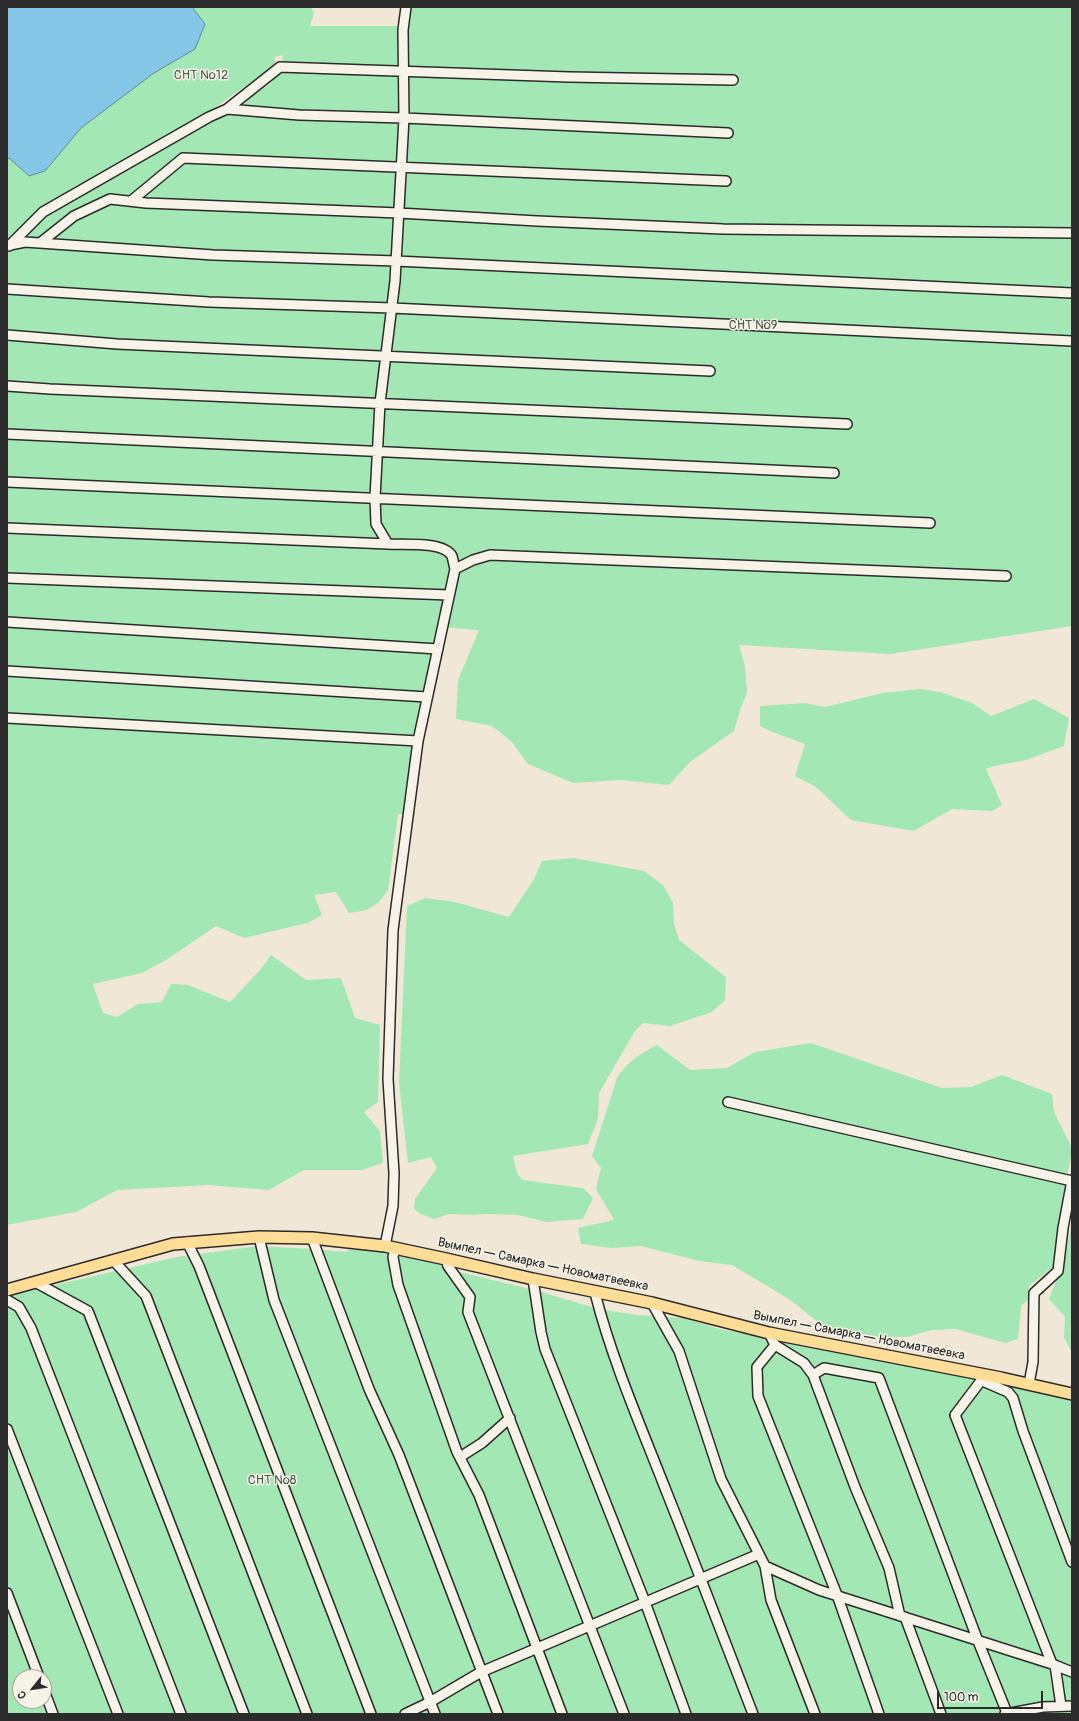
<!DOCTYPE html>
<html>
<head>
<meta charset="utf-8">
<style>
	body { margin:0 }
	#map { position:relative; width:1079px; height:1721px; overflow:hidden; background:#f1e7d6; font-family:Pangolin,sans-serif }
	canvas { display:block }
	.frame { position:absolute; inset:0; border:8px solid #2b2b2b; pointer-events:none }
	.north { position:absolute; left:12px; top:1669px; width:40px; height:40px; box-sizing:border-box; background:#f7f3e8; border:1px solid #a5a39c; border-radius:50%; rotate:240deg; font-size:11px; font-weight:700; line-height:16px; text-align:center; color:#2b2b2b }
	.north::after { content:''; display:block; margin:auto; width:14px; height:18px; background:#2b2b2b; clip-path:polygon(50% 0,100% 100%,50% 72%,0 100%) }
	.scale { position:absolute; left:937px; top:1691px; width:106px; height:18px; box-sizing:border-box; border:2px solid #2b2b2b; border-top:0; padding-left:5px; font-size:12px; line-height:14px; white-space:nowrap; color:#2b2b2b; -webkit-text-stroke:3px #f7f3e8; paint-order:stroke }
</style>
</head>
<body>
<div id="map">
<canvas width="1079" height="1721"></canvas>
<div class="frame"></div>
<div class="north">С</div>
<div class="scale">100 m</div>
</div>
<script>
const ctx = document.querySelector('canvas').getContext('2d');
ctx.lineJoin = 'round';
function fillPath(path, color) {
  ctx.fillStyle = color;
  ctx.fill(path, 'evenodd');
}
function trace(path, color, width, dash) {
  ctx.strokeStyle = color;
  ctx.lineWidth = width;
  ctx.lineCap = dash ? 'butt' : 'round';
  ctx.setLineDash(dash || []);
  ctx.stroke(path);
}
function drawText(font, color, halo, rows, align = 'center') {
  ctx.font = font + ' Pangolin,sans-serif';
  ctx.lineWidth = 3;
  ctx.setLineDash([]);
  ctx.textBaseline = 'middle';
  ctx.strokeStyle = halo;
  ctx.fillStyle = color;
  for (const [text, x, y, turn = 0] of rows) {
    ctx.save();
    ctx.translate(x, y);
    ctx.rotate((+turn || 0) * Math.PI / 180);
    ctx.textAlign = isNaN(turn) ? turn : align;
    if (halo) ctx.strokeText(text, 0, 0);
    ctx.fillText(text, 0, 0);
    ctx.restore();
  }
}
const green = new Path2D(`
	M7 7H311L314 13 310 26H406L407 7H1072V626L890 654 739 645 745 666 747 693 740 710 734 731 690 762 669 785 621 780 573 783 528 764 511 741 492 726 456 719 458 680 479 630 438 627 403 814H398L388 890 379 902 367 910 349 913 336 892 314 895 322 915 307 923 244 938 216 926 166 960 142 973 93 984 103 1013 117 1017 138 1004 162 1002 171 984 188 985 230 1002 261 969 271 955 306 980 341 978 355 1018 380 1025 378 1102 364 1112 380 1131 383 1163 362 1170H304L269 1190 208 1185 117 1190 76 1212 7 1225V254L36 222 50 213 226 113 270 84 281 70 283 55 275 57V65L206 114 39 209 7 239Z
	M921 689 940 692 972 703 991 716 1034 699 1069 718 1064 746 1026 760 994 766 986 769 1002 805 992 811 952 809 914 831 851 820 816 787 795 776 805 744 770 731 760 726V706L805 703 825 707 883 693Z
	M574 858 644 871 663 885 673 903 674 924 679 940 726 977 725 1000 712 1012 670 1026 643 1023 635 1031 599 1093 598 1119 588 1144 513 1156 517 1173 522 1180 583 1188 593 1198 583 1219 546 1222 518 1215 487 1214 471 1215 449 1214 435 1219 420 1214 414 1209 415 1199 437 1168 431 1157 408 1163 399 1083 407 906 425 898 455 902 509 917 534 879 542 861Z
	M811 1043 942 1088 971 1087 1002 1075 1052 1094 1054 1112 1072 1148V1152L1061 1205 1053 1267 1029 1286 1030 1298 1021 1306 1018 1339 1005 1343 956 1329 932 1330 907 1337H879L828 1330 789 1299 732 1265 699 1261 641 1246 611 1248 581 1244 578 1228 614 1220 596 1189 601 1168 592 1156 617 1078C626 1063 641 1053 657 1045L690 1070 727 1068 755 1052Z
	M1072 1221V1352L1064 1338 1065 1317 1049 1299 1065 1257Z
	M258 1246 313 1249 347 1252 348 1250C379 1250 414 1250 443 1265V1268L538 1291 598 1309 638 1315 683 1318 723 1330 806 1344 967 1375 970 1378 1072 1398V1714H7V1296L177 1257ZM20 1677H44V1701H20Z`);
const water = new Path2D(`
	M7 7H192L205 24 195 49 154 73 81 128 45 171 29 176 9 158 7 159Z`);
const minor = new Path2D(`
	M227 109 299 115 404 118 728 133
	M131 201 183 158 726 181
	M40 243 74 216 110 199 146 203 399 213 537 221 723 229 1072 233
	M10 245 25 242 213 255 396 261 1072 293
	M9 246 43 212 209 117 227 109 280 67 569 77 733 80
	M7 289 209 302 392 308 1072 341
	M7 335 117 344 710 371
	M7 386 50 389 847 424
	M7 434 834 473
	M7 482 930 523
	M7 528 388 544
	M455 569 473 560 490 555 1006 576
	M7 578 449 595
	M7 622 438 649
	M7 671 427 697
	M7 718 418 741
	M728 1102 1072 1181
	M259 1237 274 1300 435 1714
	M312 1238 369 1389 399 1455 498 1714
	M187 1242 199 1266 371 1714
	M385 1246 393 1206 394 1173 388 1079 393 930 418 741 455 569C454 565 453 560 452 556 444 541 403 545 388 544L376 524 375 498 380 403 395 281 404 118 403 30 406 7
	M395 1248 393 1257 398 1285 457 1452 479 1495 562 1714
	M446 1259 448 1266 470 1297 468 1312 624 1714
	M113 1260 146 1296 307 1714
	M533 1279 541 1332 545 1349 645 1602 686 1714
	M35 1282 88 1311 244 1714
	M595 1293C612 1360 640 1424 665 1488 695 1563 724 1639 753 1714
	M7 1300 19 1307 31 1328 181 1714
	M652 1303 679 1351 721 1479 765 1566 819 1590 1052 1664 1072 1672
	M769 1333 775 1345 757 1367 758 1396 837 1595 879 1714
	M775 1345 804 1363 813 1375 855 1487 889 1568 900 1616
	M813 1375 824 1368 879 1378 978 1641 1007 1713
	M983 1375V1378L955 1415 1052 1664
	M983 1378 985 1382 1008 1392 1013 1398 1023 1431 1072 1562
	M1029 1384 1033 1362 1034 1293 1058 1271 1063 1228 1072 1180
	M7 1429 118 1714
	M460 1457 482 1443 510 1418
	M765 1566 771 1600 815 1714
	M7 1593 39 1677
	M905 1617 941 1714
	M1055 1665 1061 1706
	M44 1690 53 1714
	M405 1714 430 1702 481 1672 759 1554
	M1005 1714 1043 1707 1072 1706`);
const major = new Path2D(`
	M7 1290 173 1244 259 1237 312 1238 385 1246 446 1259 533 1279 652 1303 769 1333 1001 1378 1072 1394`);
const parkNames = [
	["СНТ №12",201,76],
	["СНТ №9",753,326],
	["СНТ №8",272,1481]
];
const streetNames = [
	["Вымпел — Самарка — Новоматвеевка",543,1265,12],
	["Вымпел — Самарка — Новоматвеевка",859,1336,11]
];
fillPath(green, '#a3e8b4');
fillPath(water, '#85c7e6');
trace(water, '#61899b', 1);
trace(minor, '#2b2b2b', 12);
trace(major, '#2b2b2b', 14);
trace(minor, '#f7f3e8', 9);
trace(major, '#ffdd96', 11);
drawText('13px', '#495a4d', '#f7f3e8', parkNames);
drawText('13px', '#2b2b2b', '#f7f3e8', streetNames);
</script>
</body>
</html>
